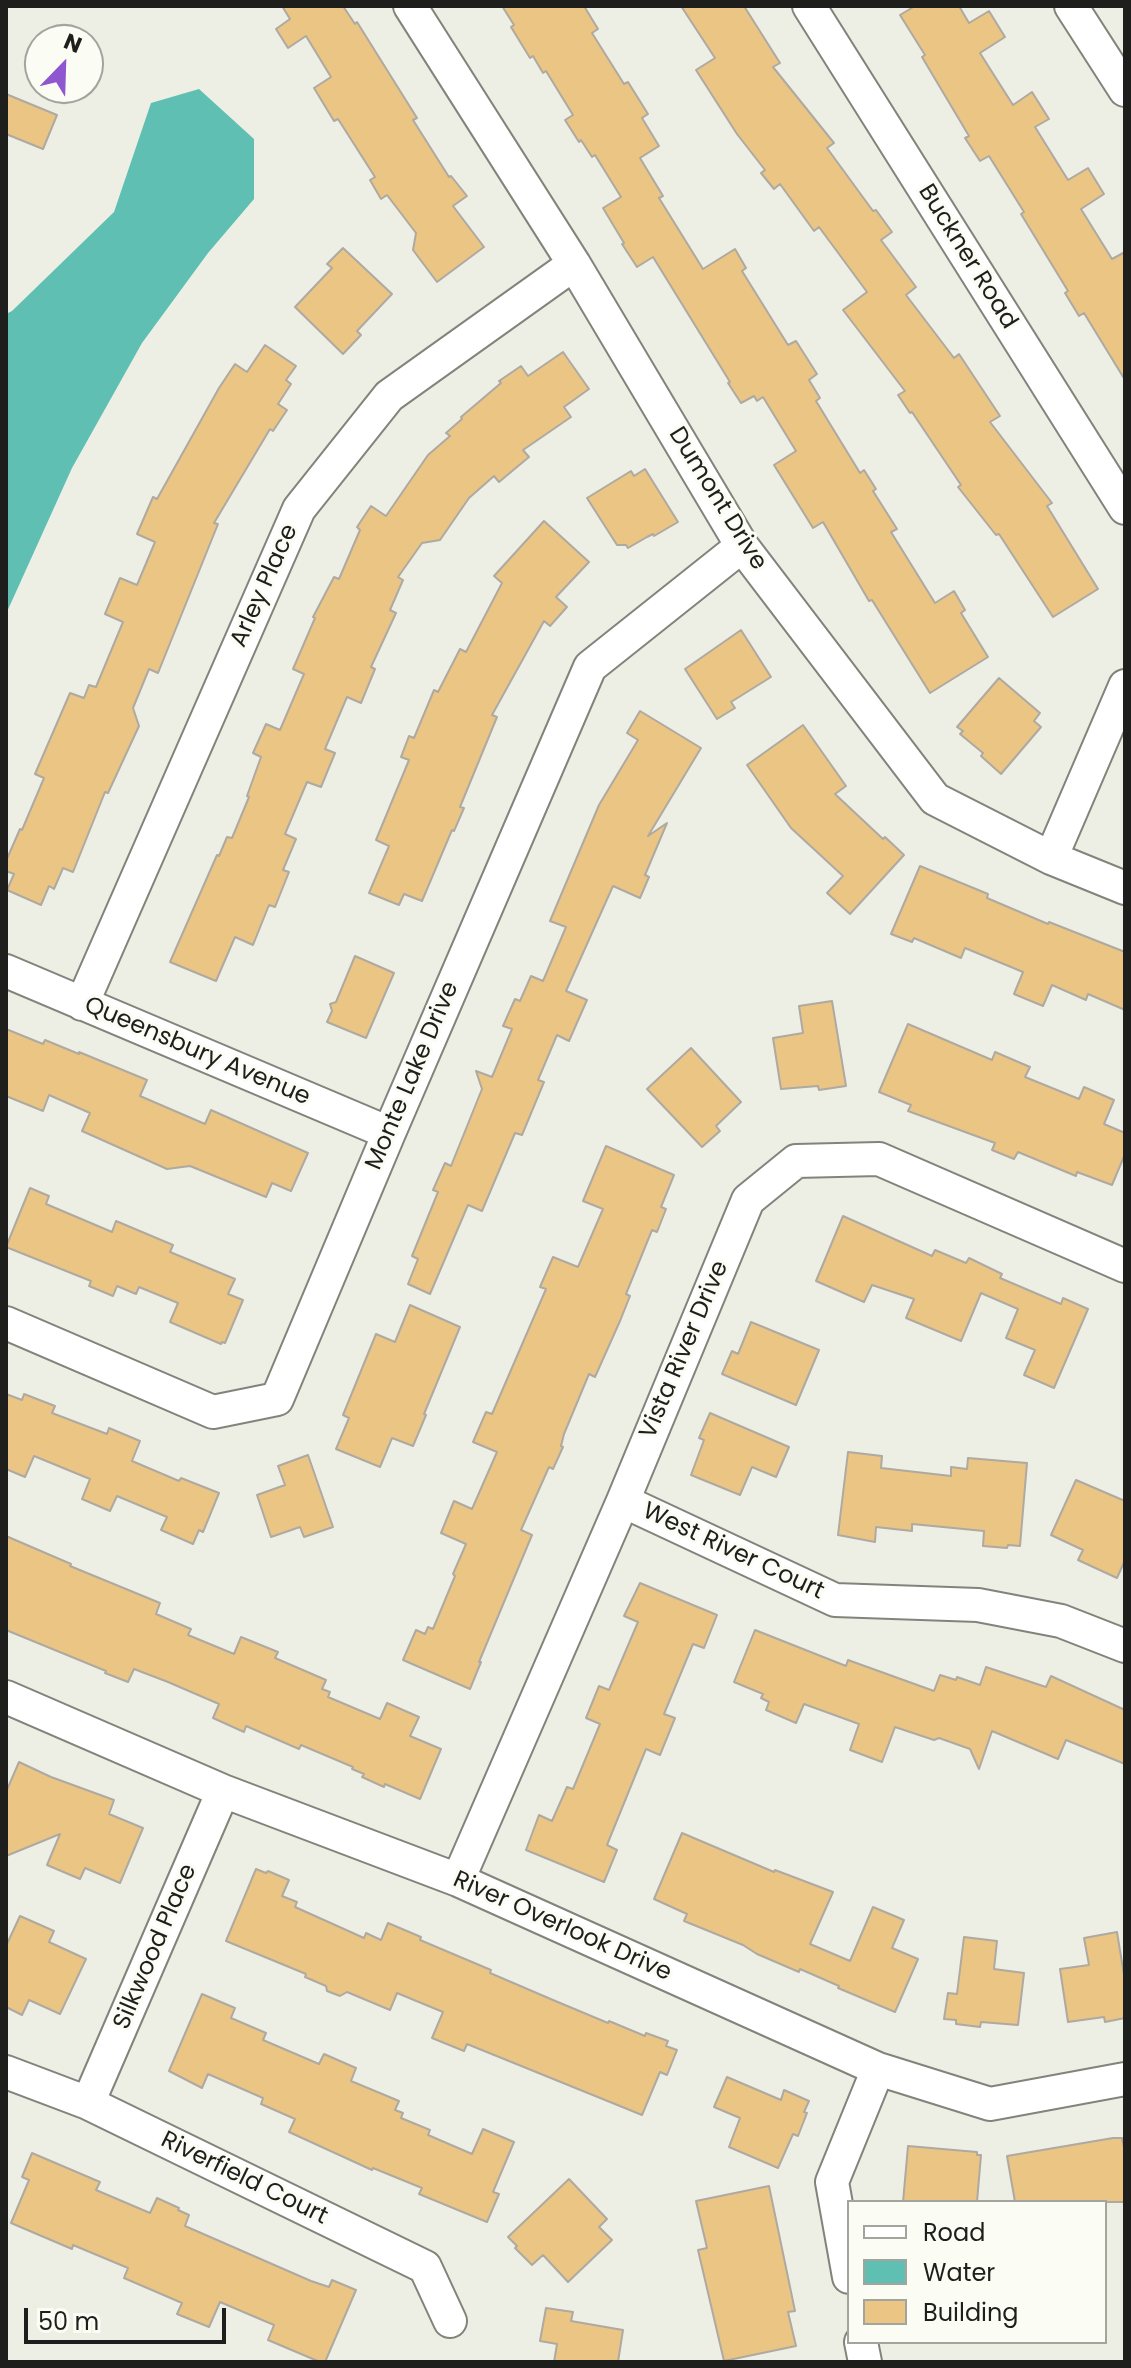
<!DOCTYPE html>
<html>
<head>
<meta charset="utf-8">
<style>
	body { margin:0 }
	#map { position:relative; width:1131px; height:2368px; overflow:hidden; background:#edefe5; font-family:Poppins,sans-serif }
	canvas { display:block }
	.frame { position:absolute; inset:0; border:8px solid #1e1f1c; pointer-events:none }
	.legend { position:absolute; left:847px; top:2200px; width:260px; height:144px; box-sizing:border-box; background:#fbfcf3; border:2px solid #a3a49d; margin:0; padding:10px 14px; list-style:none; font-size:24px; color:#1e1f1c }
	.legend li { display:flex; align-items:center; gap:16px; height:40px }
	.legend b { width:40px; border:2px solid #a3a49d }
	.north { position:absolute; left:24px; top:24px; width:80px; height:80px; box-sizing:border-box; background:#fbfcf3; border:2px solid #a3a49d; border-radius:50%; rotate:23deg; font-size:22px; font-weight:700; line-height:32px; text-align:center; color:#1e1f1c }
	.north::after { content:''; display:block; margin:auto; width:28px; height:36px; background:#8e57cf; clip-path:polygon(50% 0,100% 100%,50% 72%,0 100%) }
	.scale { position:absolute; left:24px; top:2308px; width:202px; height:36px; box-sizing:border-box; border:4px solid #1e1f1c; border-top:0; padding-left:10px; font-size:24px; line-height:28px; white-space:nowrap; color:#1e1f1c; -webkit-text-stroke:6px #fbfcf3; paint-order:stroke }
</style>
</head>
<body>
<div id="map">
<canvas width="1131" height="2368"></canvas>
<div class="frame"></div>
<ul class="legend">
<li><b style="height:10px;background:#fff"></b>Road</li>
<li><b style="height:22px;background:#5fbfb2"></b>Water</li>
<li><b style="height:22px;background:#ebc584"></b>Building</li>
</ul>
<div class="north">N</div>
<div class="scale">50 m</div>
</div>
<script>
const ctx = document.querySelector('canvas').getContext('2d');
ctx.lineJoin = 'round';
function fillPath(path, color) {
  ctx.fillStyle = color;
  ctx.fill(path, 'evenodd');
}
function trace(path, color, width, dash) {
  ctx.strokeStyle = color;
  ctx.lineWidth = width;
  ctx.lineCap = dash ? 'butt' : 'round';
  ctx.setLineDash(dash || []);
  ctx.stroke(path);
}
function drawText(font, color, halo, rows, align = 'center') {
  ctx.font = font + ' Poppins,sans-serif';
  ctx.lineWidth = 6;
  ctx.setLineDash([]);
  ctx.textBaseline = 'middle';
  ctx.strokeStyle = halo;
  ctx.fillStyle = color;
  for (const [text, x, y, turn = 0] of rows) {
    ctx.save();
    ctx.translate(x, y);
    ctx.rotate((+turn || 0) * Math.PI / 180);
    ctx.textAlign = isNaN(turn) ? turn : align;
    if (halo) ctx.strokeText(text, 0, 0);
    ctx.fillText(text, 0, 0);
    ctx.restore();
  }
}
const water = new Path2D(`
	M199 89 254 139V199L208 253 142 343 72 468 6 614V314L12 311 114 212 151 103Z`);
const building = new Path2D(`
	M282 6H343L355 24 357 22 417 118 413 120 449 177 451 176 467 196 453 206 484 247 437 282 413 250 416 233 387 195 381 199 370 180 375 177 338 119 334 121 314 88 331 77 306 36 288 48 276 29 290 19Z
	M502 6H584L598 29 592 33 624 84 628 82 648 114 642 118 659 146 640 158 663 196 659 198 703 269 735 249 746 268 742 271 788 345 796 341 817 374 809 380 820 398 816 401 860 473 864 470 876 489 873 491 897 529 891 532 935 603 954 591 965 610 961 613 988 657 930 693 872 600 869 601 823 522 813 528 774 465 796 451 763 397 757 401 754 396 741 403 728 383 730 382 653 257 637 267 622 244 624 243 603 208 621 197 595 155 592 157 581 140 579 142 565 120 573 115 546 71 543 73 533 56 530 58 511 27 514 25Z
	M681 6H744L780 63 773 67 834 143 827 148 873 211 876 210 892 232 881 240 916 287 906 295 954 358 959 354 1000 416 990 422 1052 503 1047 506 1098 589 1053 617 999 534 996 535 958 487 961 485 912 412 910 413 898 395 905 391 843 310 867 292 819 227 814 231 780 184 774 189 761 173 765 170 737 134 696 70 715 58Z
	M915 6H959L969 23 989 11 1005 37 980 53 1013 105 1032 92 1049 119 1035 127 1068 180 1088 168 1104 194 1081 209 1112 259 1125 252V380L1084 313 1079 316 1065 293 1068 291 1021 214 1024 212 989 156 980 161 965 138 969 136 922 57 925 55 900 15Z
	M6 94 57 115 43 149 6 134Z
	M343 248 392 294 357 331 361 335 343 354 295 307 332 268 327 264Z
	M265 345 296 366 286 380 291 384 278 404 287 410 273 431 270 429 214 523 218 524 158 673 149 669 133 708 139 726 108 793 105 792 73 872 63 868 54 889 49 886 41 905 7 890 14 874 6 871V861L20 829 22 830 44 778 35 774 70 693 84 698 89 685 96 687 123 622 105 614 120 578 137 585 155 542 137 534 153 497 157 499 219 388 235 364 247 372Z
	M563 352 589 389 564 407 571 417 523 450 529 457 499 482 494 476 469 498 440 540 422 543 398 577 403 580 390 610 396 613 371 667 375 669 361 703 347 697 325 749 335 753 321 787 307 782 285 834 296 839 283 870 289 872 275 907 269 905 253 945 235 937 216 981 170 962 217 855 219 856 227 837 232 838 249 797 247 796 261 757 253 753 266 724 280 730 304 674 293 669 315 618 313 617 334 577 339 579 360 530 357 527 371 506 386 516 428 455 450 436 446 433 462 419 461 417 501 383 499 381 521 366 528 376Z
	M645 469 678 522 654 536 653 534 647 537 628 548 626 545H617L587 498 631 471 634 476Z
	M544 521 589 562 556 597 567 607 550 626 544 621 492 715 497 717 460 807 464 808 454 831 452 830 422 901 404 894 399 905 369 893 389 846 376 840 409 760 401 757 409 736 414 738 434 690 438 692 460 649 466 652 502 583 494 576Z
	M741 630 771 677 731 702 735 708 717 719 685 669Z
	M999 678 1040 713 1034 721 1041 727 1001 774 981 756 983 753 960 734 963 731 957 727Z
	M640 711 701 748 648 836 667 823 645 875 649 877 640 898 613 886 566 991 587 1000 569 1041 557 1035 538 1080 544 1082 522 1135 515 1133 482 1211 468 1205 430 1294 408 1284 418 1259 412 1256 438 1192 433 1190 445 1163 451 1166 482 1089 476 1071 492 1077 512 1029 503 1026 515 999 520 1001 531 976 543 981 566 927 550 921 599 805 638 740 627 733Z
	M803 725 846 786 835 794 883 839 885 837 904 855 850 914 827 893 843 876 791 828 747 765Z
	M920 866 988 894 987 898 1048 924 1049 922 1125 952V1010L1088 994 1086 1000 1052 985 1043 1006 1014 994 1023 972 965 948 961 958 914 938 912 942 891 934Z
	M355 956 394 973 366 1038 327 1022 332 1011 330 1004 336 1002Z
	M832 1001 846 1086 819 1090 818 1086 781 1089 773 1038 803 1033 799 1006Z
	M908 1024 992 1060 995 1052 1030 1067 1025 1077 1079 1099 1084 1087 1114 1100 1104 1124 1125 1133V1154L1112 1185 1077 1172 1076 1176 1018 1152 1014 1159 992 1150 995 1143 908 1111 911 1105 879 1092Z
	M6 1029 43 1044 45 1040 79 1054V1052L147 1080 140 1096 205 1124 211 1110 308 1153 291 1191 272 1183 266 1197 190 1166 167 1169 82 1131 90 1113 49 1095 43 1111 6 1096Z
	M691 1048 741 1102 716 1126 720 1131 702 1147 647 1089Z
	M606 1146 674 1175 661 1207 666 1209 657 1232 652 1230 626 1294 630 1296 620 1321 595 1377 589 1374 564 1434 561 1446 563 1447 553 1469 549 1467 521 1530 532 1535 479 1662H481L470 1689 403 1660 416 1630 425 1634 428 1627 433 1629 455 1576 453 1574 466 1544 441 1533 454 1501 472 1509 497 1452 473 1442 486 1412 492 1414 546 1289 540 1287 553 1257 578 1267 603 1209 583 1201Z
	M30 1188 49 1196 46 1204 112 1232 116 1221 173 1245 170 1252 235 1279 228 1294 243 1300 225 1343 222 1342 221 1344 170 1322 178 1303 139 1287 136 1294 117 1286 113 1296 89 1286 91 1281 6 1247Z
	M843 1216 932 1256 935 1250 966 1263 969 1258 1002 1274 1000 1278 1061 1304 1063 1298 1088 1309 1054 1388 1024 1375 1035 1350 1006 1338 1018 1309 981 1293 961 1341 906 1318 914 1299 872 1285 864 1302 816 1281Z
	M410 1305 460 1327 424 1414 426 1415 413 1446 392 1438 380 1467 336 1449 349 1418 343 1415 376 1334 395 1342Z
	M751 1322 819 1350 796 1405 722 1374 732 1351 738 1354Z
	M6 1394 22 1400 24 1394 55 1406 52 1413 107 1434 109 1428 140 1441 132 1461 179 1481 181 1478 219 1493 203 1532 199 1530 193 1544 161 1530 167 1517 117 1496 110 1511 82 1499 90 1479 34 1456 25 1477 6 1469Z
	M710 1413 789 1447 776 1477 752 1467 740 1495 691 1475 704 1440 699 1438Z
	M848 1452 882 1456 881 1468 951 1476V1467L967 1469 968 1458 1027 1463 1020 1546 1008 1545 1007 1548 983 1546 984 1531 912 1524V1531L876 1527 875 1542 838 1535Z
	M308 1455 333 1527 304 1537 300 1527 271 1537 257 1495 285 1485 278 1466Z
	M1076 1480 1125 1501V1560L1117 1578 1078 1560 1083 1550 1051 1535Z
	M6 1536 71 1564 70 1566 160 1603 156 1614 191 1629 188 1635 234 1654 241 1637 278 1652 275 1658 326 1680 322 1689 330 1692 328 1697 380 1719 387 1703 419 1717 410 1736 441 1749 420 1799 385 1784 384 1787 362 1777 364 1774 352 1769 353 1767 301 1745 299 1749 246 1726 244 1732 213 1718 219 1704 168 1682 134 1669 128 1682 105 1673 106 1671 6 1630Z
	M640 1583 717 1615 704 1648 693 1644 664 1714 675 1718 660 1755 646 1749 607 1845 617 1850 604 1882 526 1850 539 1815 552 1821 567 1787 573 1789 600 1724 586 1718 599 1686 609 1690 638 1622 624 1616Z
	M755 1630 846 1666 848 1660 934 1691 940 1675 956 1680 957 1677 980 1685 986 1667 1046 1687 1051 1676 1125 1710V1764L1066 1740 1058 1759 992 1731 979 1769 970 1749 939 1738 934 1740 895 1727 882 1762 850 1750 859 1724 804 1704 796 1723 766 1710 769 1702 761 1698 763 1694 734 1682Z
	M19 1762 51 1777 114 1800 109 1814 143 1828 120 1883 85 1868 80 1879 47 1865 60 1834 6 1856V1792Z
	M682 1833 774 1872 775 1870 833 1892 810 1944 850 1961 873 1907 904 1920 892 1948 918 1959 895 2012 838 1988 839 1986 800 1969 799 1972 757 1954 743 1945 684 1921 687 1914 654 1899Z
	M256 1869 266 1873 268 1871 289 1880 282 1896 297 1902 295 1907 364 1938 366 1933 381 1940 388 1923 421 1937 420 1940 491 1970 490 1973 553 2000 608 2023 609 2021 645 2036 646 2033 668 2041 666 2046 677 2050 667 2075 660 2072 642 2115 467 2044 464 2051 432 2038 443 2012 397 1993 390 2010 347 1992 340 1996 327 1991 326 1986 305 1977 306 1974 226 1941Z
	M20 1916 54 1931 49 1942 86 1959 60 2014 29 2000 22 2015 6 2007V1946Z
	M1117 1932 1125 1981V2018L1105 2022 1104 2017 1068 2022 1060 1969 1089 1965 1084 1938Z
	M964 1937 997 1941 994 1969 1024 1973 1018 2025 981 2022 980 2027 956 2024V2020L944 2019 948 1993 957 1994Z
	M202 1994 235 2008 231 2018 266 2033 263 2040 319 2064 324 2054 356 2068 351 2081 399 2101 395 2110 403 2113 401 2118 430 2130 428 2135 472 2154 483 2129 514 2142 493 2192 499 2194 487 2222 419 2194 422 2188 373 2168 372 2170 289 2132 295 2119 261 2104 263 2098 208 2074 202 2088 169 2071Z
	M727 2077 781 2100 784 2090 809 2101 804 2112 807 2113 798 2136 793 2134 778 2168 729 2147 740 2118 714 2107Z
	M1113 2138H1122L1125 2152V2202H1015L1007 2156Z
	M908 2146 977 2152V2155H981L977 2202H903Z
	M32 2153 100 2182 96 2190 150 2213 157 2198 179 2208 178 2210 189 2215 185 2226 311 2281 329 2287 332 2280 356 2290 325 2362H320L268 2340 274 2325 220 2302 209 2327 177 2314 182 2303 124 2278 128 2268 73 2245 72 2249 11 2223 29 2180 22 2177Z
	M569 2179 607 2219 599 2227 612 2240 568 2282 543 2255 532 2265 515 2248 517 2246 508 2237Z
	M769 2186 795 2311 788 2312 796 2346 724 2361 698 2250 707 2248 696 2201Z
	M546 2308 573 2312 571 2321 623 2330 618 2362H554L557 2344 540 2341Z`);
const minor = new Path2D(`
	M410 6 574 264 742 546 935 799 1051 858 1125 888
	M809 6 1125 508
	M1071 6 1125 90
	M1051 858 1125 686
	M6 971 389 1133
	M82 1004 299 509 389 396 574 264
	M6 1323 213 1412 277 1399 389 1133 590 667 742 546
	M623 1501 835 1600 978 1605 1061 1621 1125 1646
	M6 1697 223 1791 458 1880 878 2069 990 2104 1125 2079
	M458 1880 623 1501 748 1200 796 1161 879 1159 1125 1266
	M6 2072 88 2103 425 2267 450 2321
	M88 2103 223 1791
	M849 2277 832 2182 878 2069
	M861 2342 865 2362`);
const streetNames = [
	["Buckner Road",967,257,58],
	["Dumont Drive",717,499,58],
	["Arley Place",265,586,-66],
	["Queensbury Avenue",197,1052,23],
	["Monte Lake Drive",413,1076,-67],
	["Vista River Drive",685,1350,-67],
	["West River Court",733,1552,25],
	["River Overlook Drive",562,1927,24],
	["Silkwood Place",156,1947,-67],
	["Riverfield Court",244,2179,26]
];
fillPath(water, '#5fbfb2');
fillPath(building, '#ebc584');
trace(building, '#aea9a1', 2);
trace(minor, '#82847b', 36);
trace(minor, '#fff', 32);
drawText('24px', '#1e1f1c', '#fbfcf3', streetNames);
</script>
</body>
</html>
